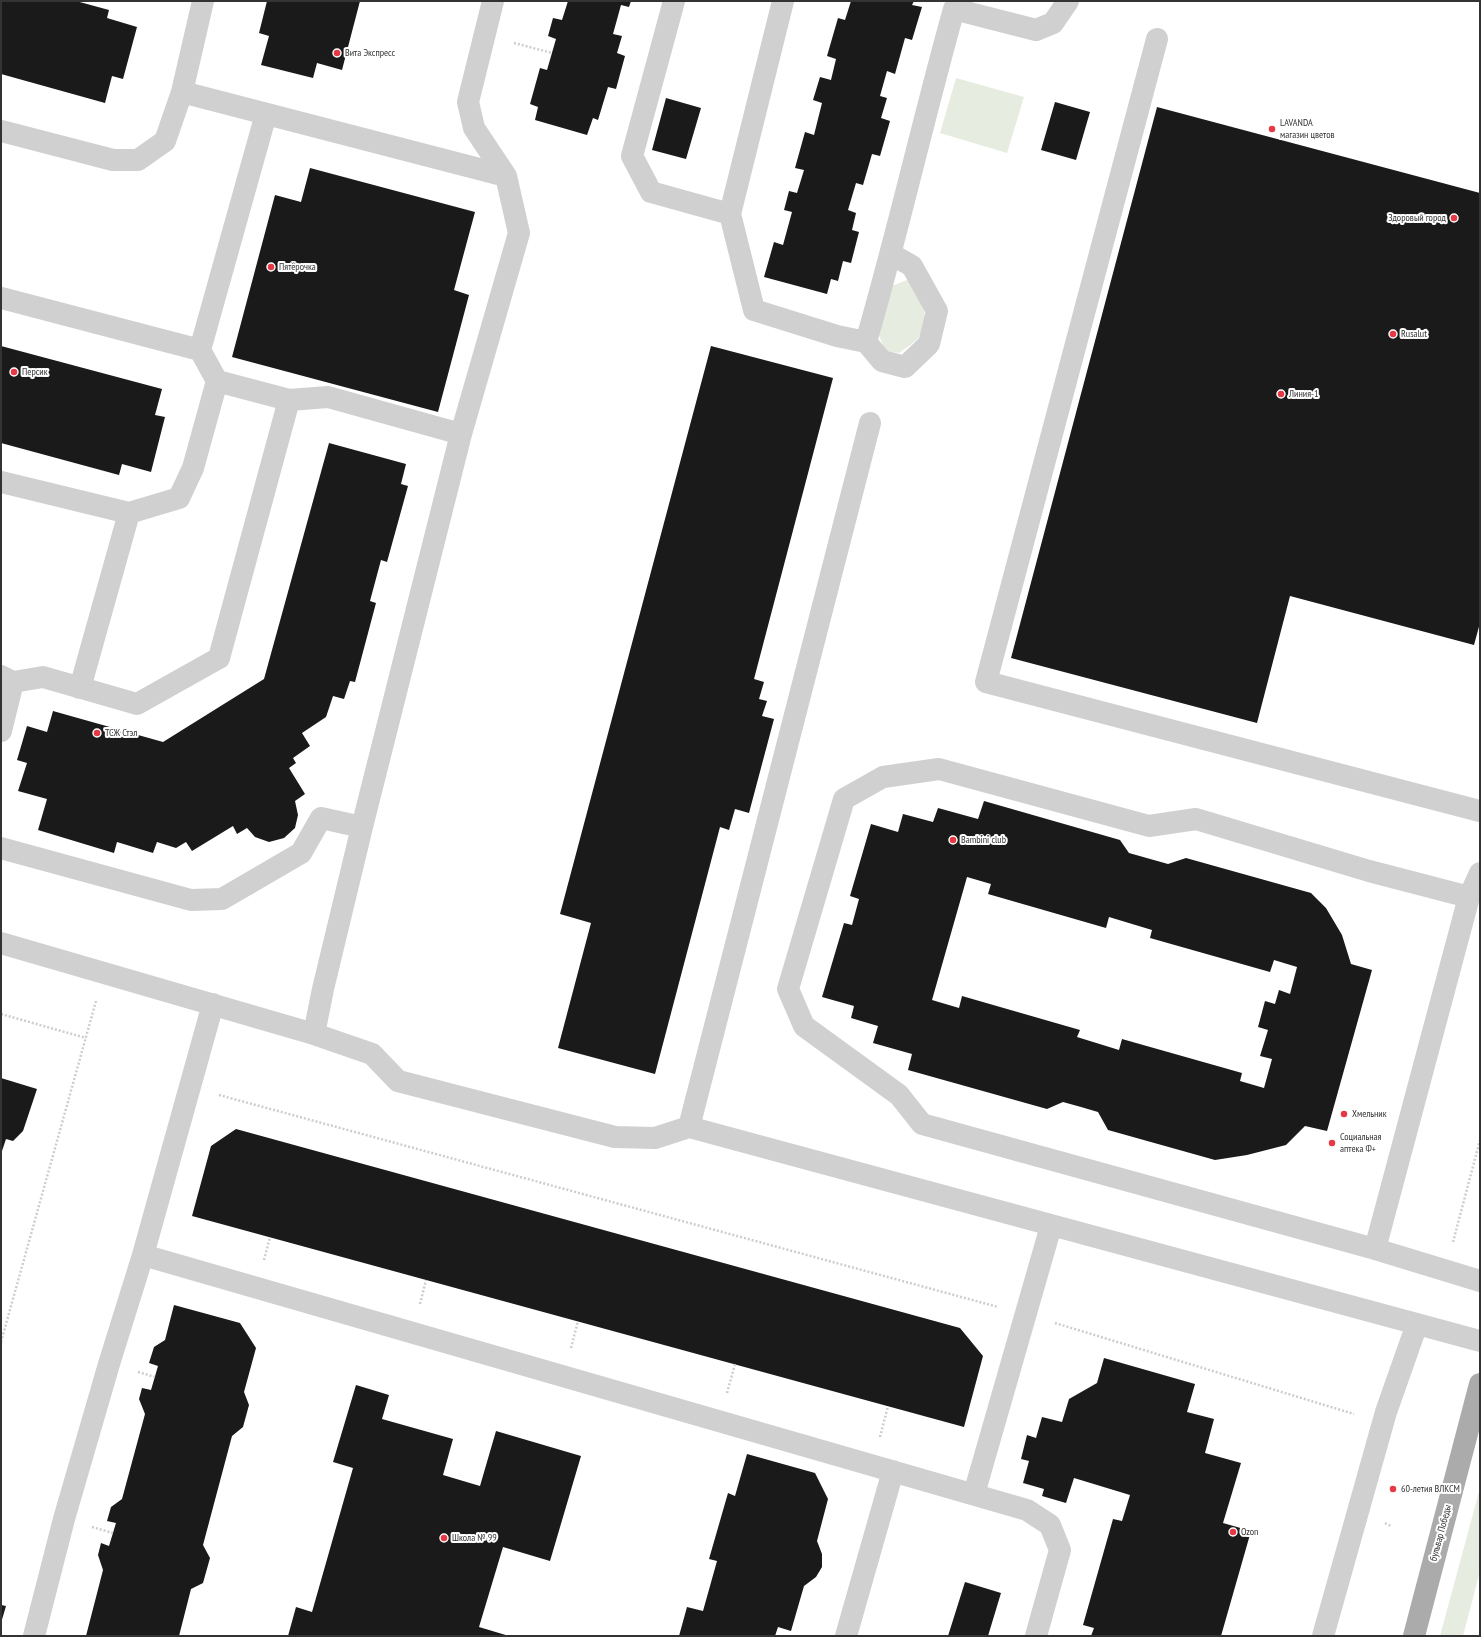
<!DOCTYPE html>
<html>
<head>
<meta charset="utf-8">
<style>
	body { margin:0 }
	#map { position:relative; width:1481px; height:1637px; overflow:hidden; background:#fff; font-family:"PT Sans Narrow",sans-serif }
	canvas { display:block }
	.frame { position:absolute; inset:0; border:2px solid #333; pointer-events:none }
</style>
</head>
<body>
<div id="map">
<canvas width="1481" height="1637"></canvas>
<div class="frame"></div>
</div>
<script>
const ctx = document.querySelector('canvas').getContext('2d');
ctx.lineJoin = 'round';
function fillPath(path, color) {
  ctx.fillStyle = color;
  ctx.fill(path, 'evenodd');
}
function trace(path, color, width, dash) {
  ctx.strokeStyle = color;
  ctx.lineWidth = width;
  ctx.lineCap = dash ? 'butt' : 'round';
  ctx.setLineDash(dash || []);
  ctx.stroke(path);
}
function drawText(font, color, halo, rows, align = 'center') {
  ctx.font = font + ' "PT Sans Narrow",sans-serif';
  ctx.lineWidth = 4;
  ctx.setLineDash([]);
  ctx.textBaseline = 'middle';
  ctx.strokeStyle = halo;
  ctx.fillStyle = color;
  for (const [text, x, y, turn = 0] of rows) {
    ctx.save();
    ctx.translate(x, y);
    ctx.rotate((+turn || 0) * Math.PI / 180);
    ctx.textAlign = isNaN(turn) ? turn : align;
    if (halo) ctx.strokeText(text, 0, 0);
    ctx.fillText(text, 0, 0);
    ctx.restore();
  }
}
const green = new Path2D(`
	M956 78 1024 97 1007 153 940 133Z
	M907 280C920 292 933 321 919 337 914 343 906 348 899 353L885 351 879 335 892 286Z
	M1480 1488V1571L1463 1636H1440Z`);
const building = new Path2D(`
	M1 1H76L109 10 107 18 137 27 123 79 112 76 105 103 1 74Z
	M267 1H360L342 70 317 63 313 78 261 65 269 36 259 33Z
	M568 1H631L629 7 621 5 613 34 622 36 617 53 625 56 616 89 608 87 598 120 593 118 587 135 535 120 538 107 530 104 540 68 547 70 556 39 548 36 553 18 562 20Z
	M851 1H914L912 5 922 7 912 40 905 38 895 74 887 71 880 96 887 98 881 118 890 121 880 156 872 154 863 185 856 183 848 210 856 213 852 230 859 232 851 263 843 261 838 281 831 279 827 294 764 277 774 242 783 245 792 212 784 210 789 191 797 193 804 170 795 168 805 132 814 135 822 103 813 100 820 77 831 80 836 59 827 56 838 18 845 20Z
	M666 98 701 108 686 159 652 150Z
	M1055 102 1090 112 1076 160 1041 150Z
	M1157 107 1480 193V623L1474 645 1290 596 1257 723 1011 658Z
	M310 168 475 212 454 290 469 295 438 412 232 357 275 195 301 202Z
	M1 346 162 389 155 415 165 417 151 472 122 464 119 475 1 443Z
	M711 346 833 378 754 679 764 682 759 699 767 701 762 716 774 719 749 813 735 809 729 830 720 827 655 1074 558 1048 591 923 560 914Z
	M329 443 406 464 401 484 408 486 387 562 381 560 370 601 376 603 355 682 350 681 344 699 333 696 326 717 302 733 310 746 293 758 296 763 289 768 305 794 295 801 298 815 295 828 284 838 269 842 255 837 247 828 237 834 233 826 192 851 186 842 176 848 157 842 153 853 117 842 114 853 38 830 47 799 18 791 27 763 17 760 27 726 47 732 53 711 163 742 264 679Z
	M984 801 1120 840 1129 853 1168 864 1186 858 1311 893 1326 908 1342 935 1351 964 1372 970 1327 1131 1305 1126 1286 1145 1247 1155 1215 1160 1108 1130 1098 1112 1081 1107 1063 1102 1047 1109 908 1070 912 1054 873 1043 878 1026 851 1018 854 1006 822 997 844 923 852 925 859 899 850 896 871 824 898 832 903 814 933 822 938 808 978 819ZM967 877 991 884 988 894 1106 928 1109 917 1152 930 1150 938 1270 972 1274 960 1297 967 1290 994 1279 990 1275 1004 1265 1001 1258 1027 1268 1030 1260 1056 1272 1059 1264 1088 1240 1081 1242 1073 1122 1039 1119 1050 1077 1037 1080 1030 962 996 959 1008 932 1000Z
	M1 1078 37 1089 23 1131 13 1141 6 1139 1 1154Z
	M236 1129 960 1328 983 1356 964 1427 192 1216 211 1146Z
	M174 1305 240 1323 256 1348 244 1392 249 1405 243 1427 232 1436 203 1545 210 1558 203 1583 191 1589 179 1636H86L103 1570 98 1555 101 1543 109 1546 116 1523 107 1521 111 1507 122 1499 145 1414 139 1399 142 1388 151 1390 158 1366 149 1363 154 1347 165 1340Z
	M1104 1358 1195 1384 1187 1412 1214 1419 1205 1453 1241 1463 1223 1523 1251 1531 1221 1636H1091L1094 1628 1083 1625 1113 1519 1122 1521 1130 1495 1074 1478 1066 1503 1042 1496 1044 1489 1023 1483 1029 1461 1021 1459 1027 1435 1036 1438 1042 1417 1062 1422 1069 1399 1097 1383Z
	M356 1385 389 1395 382 1419 453 1439 443 1475 480 1486 496 1431 581 1456 550 1561 503 1547 479 1627 509 1636H288L296 1607 312 1612 353 1468 333 1462Z
	M747 1454 815 1473 828 1499 817 1541 822 1554V1567L816 1577 804 1586 791 1631 778 1627 775 1636H679L687 1607 703 1611 717 1561 709 1559 728 1493 735 1496Z
	M965 1582 1001 1593 988 1636H948Z
	M1 1605 6 1606 1 1623Z`);
const path = new Path2D(`
	M514 43 552 53
	M1 1014 86 1038
	M219 1095 998 1307
	M1453 1242 1480 1140
	M264 1260 270 1237
	M420 1304 426 1280
	M1055 1323 1354 1414
	M1 1342 96 1001
	M571 1348 578 1321
	M138 1372 155 1377
	M727 1393 735 1364
	M880 1437 888 1406
	M1385 1523 1391 1526
	M92 1527 113 1533`);
const minor = new Path2D(`
	M674 1 632 156 651 192 730 214
	M783 1 730 214 754 310 837 336 866 342C898 232 923 120 954 9L1036 30 1053 23 1068 1
	M1157 39 986 682 1480 811
	M182 92 506 176
	M1 131 113 160H138L165 141 182 92 203 1
	M1 298 200 350
	M866 342 882 361 905 367 929 344 937 311 912 266 891 254
	M217 381 289 400
	M1 482 129 513
	M1 676 13 682 43 677 137 704 219 658 289 400 328 397 461 434
	M80 688 129 513 179 498 193 468 217 381 200 350 266 114
	M1 731 13 682
	M1 848 191 900 222 899 301 853 321 818 362 827
	M1469 897 1369 871 1196 819 1149 826 939 769 883 777 844 799 788 989 804 1026 899 1095 922 1124 1375 1249 1480 1281
	M1 943 314 1034 372 1054 398 1081 615 1137 655 1138 689 1127 1480 1341
	M314 1034 323 989 362 827 461 434 519 233 506 176 474 128 468 102 493 1
	M689 1127 870 423
	M1375 1249 1469 897 1480 873
	M143 1255 1027 1510 1050 1525 1060 1550 1036 1636
	M974 1494 1051 1226
	M34 1636 64 1519 109 1364 143 1255 213 1004
	M846 1636 893 1471
	M1323 1636 1386 1412 1417 1324`);
const major = new Path2D(`
	M1414 1636 1480 1384`);
const markers = [
	[337,53,4,"#e63946"],
	[1272,129,4,"#e63946"],
	[1454,218,4,"#e63946"],
	[271,267,4,"#e63946"],
	[1393,334,4,"#e63946"],
	[14,372,4,"#e63946"],
	[1281,394,4,"#e63946"],
	[97,733,4,"#e63946"],
	[953,840,4,"#e63946"],
	[1344,1114,4,"#e63946"],
	[1332,1143,4,"#e63946"],
	[1393,1489,4,"#e63946"],
	[1233,1532,4,"#e63946"],
	[444,1538,4,"#e63946"]
];
const poiNames = [
	["Вита Экспресс",345,53],
	["LAVANDA",1280,123],
	["магазин цветов",1280,135],
	["Здоровый город",1446,218,"right"],
	["Пятёрочка",279,267],
	["Rusalut",1401,334],
	["Персик",22,372],
	["Линия-1",1289,394],
	["ТСЖ Стэл",105,733],
	["Bambini club",961,840],
	["Хмельник",1352,1114],
	["Социальная",1340,1137],
	["аптека Ф+",1340,1149],
	["60-летия ВЛКСМ",1401,1489],
	["Ozon",1241,1532],
	["Школа № 99",452,1538]
];
const streetNames = [
	["бульвар Победы",1441,1533,-75]
];
fillPath(green, '#e6ecdf');
fillPath(building, '#1a1a1a');
trace(path, '#cdcdcd', 2.5, [2, 2]);
trace(minor, '#d0d0d0', 22);
trace(major, '#ababab', 22);
for (const [x, y, r, color] of markers) {
  const dot = new Path2D();
  dot.arc(x, y, r, 0, 2 * Math.PI);
  ctx.fillStyle = color;
  ctx.fill(dot);
  trace(dot, '#fff', 1.5);
}
drawText('10px', '#333', '#fff', poiNames, 'left');
drawText('10px', '#333', '#fff', streetNames);
</script>
</body>
</html>
